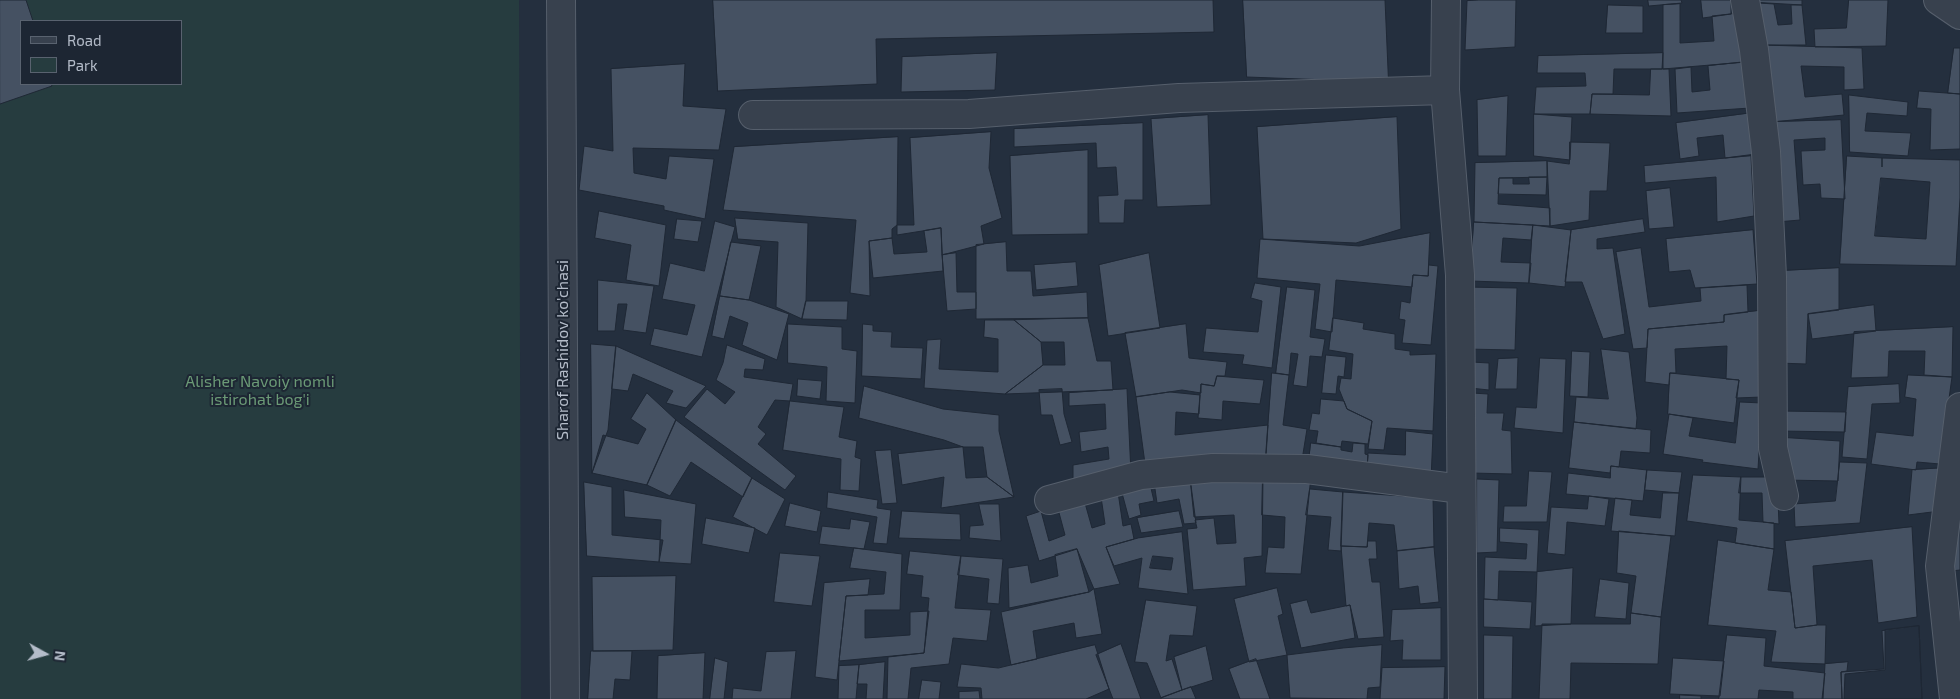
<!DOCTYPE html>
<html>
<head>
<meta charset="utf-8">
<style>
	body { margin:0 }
	#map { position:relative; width:1960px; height:699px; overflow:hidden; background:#242f3e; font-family:"Exo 2",sans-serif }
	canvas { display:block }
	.legend { position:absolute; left:20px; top:20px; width:162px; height:65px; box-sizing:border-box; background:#1d2633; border:1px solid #59626f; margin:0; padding:6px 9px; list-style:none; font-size:15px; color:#b4bcc9 }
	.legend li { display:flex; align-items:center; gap:10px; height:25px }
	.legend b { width:25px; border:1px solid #59626f }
	.north { position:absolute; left:20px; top:629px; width:50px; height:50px; -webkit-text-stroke:4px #1d2633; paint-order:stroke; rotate:97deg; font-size:14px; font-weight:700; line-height:20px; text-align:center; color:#b4bcc9 }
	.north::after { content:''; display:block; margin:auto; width:18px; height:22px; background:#b4bcc9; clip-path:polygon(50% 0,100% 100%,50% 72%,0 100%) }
</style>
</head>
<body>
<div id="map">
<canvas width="1960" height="699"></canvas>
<ul class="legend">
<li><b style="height:6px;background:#38414e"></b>Road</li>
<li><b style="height:14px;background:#263c3f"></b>Park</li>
</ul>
<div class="north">N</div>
</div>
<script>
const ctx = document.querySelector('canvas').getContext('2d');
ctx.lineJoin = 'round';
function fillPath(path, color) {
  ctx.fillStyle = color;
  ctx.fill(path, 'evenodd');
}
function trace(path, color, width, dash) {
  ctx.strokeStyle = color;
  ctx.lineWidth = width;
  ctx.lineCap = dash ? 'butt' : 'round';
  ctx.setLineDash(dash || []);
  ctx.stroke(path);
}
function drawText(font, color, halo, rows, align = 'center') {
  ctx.font = font + ' "Exo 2",sans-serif';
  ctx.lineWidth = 4;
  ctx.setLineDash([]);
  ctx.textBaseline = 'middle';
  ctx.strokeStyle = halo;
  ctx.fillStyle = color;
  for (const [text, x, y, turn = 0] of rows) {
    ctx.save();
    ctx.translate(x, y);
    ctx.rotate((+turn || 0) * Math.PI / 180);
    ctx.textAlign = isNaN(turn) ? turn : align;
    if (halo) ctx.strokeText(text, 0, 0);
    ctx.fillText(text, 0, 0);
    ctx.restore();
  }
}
const green = new Path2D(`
	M0 0H519L521 699H0ZM21 21H181V84H21Z`);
const building = new Path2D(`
	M0 0H26L33 21H21V84H51L52 86 0 104Z
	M713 0H1213L1214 32 876 39 877 84 718 91Z
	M1243 0H1385L1389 92 1355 81 1247 77Z
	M1479 0H1516L1515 47 1465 50 1467 1Z
	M1648 0H1681L1682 3 1649 6Z
	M1701 0H1731V14L1703 18Z
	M1750 0H1802V5L1750 2Z
	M1849 0H1888L1886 46 1815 47 1814 29 1846 28Z
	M1759 3 1774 4 1778 25 1792 24 1791 5H1802L1806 45H1763Z
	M1680 4V43L1714 41 1712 16 1739 13 1746 62 1663 69V5Z
	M1608 5 1643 6V33H1606Z
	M1763 45 1862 48 1864 89 1844 90V67L1801 66 1805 97 1842 94 1844 115 1772 122Z
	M1954 48H1960V94L1948 93Z
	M997 53 995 90 901 92 902 57Z
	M1663 53 1662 69H1614L1613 94H1592L1590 114H1534L1536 87 1586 86 1585 73H1537L1538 56Z
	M1746 62 1750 108 1677 113 1675 69 1691 67 1692 92 1710 90 1708 66Z
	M685 64 683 106 726 109 719 150 633 148 634 173 666 179 669 156 714 159 705 219 664 210V206L579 190 584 146 613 151 611 69Z
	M1651 69H1669L1671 116 1590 114 1592 94 1649 95Z
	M1919 91 1960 94V149L1930 150 1931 109 1917 108Z
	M1849 95 1908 102 1907 116 1867 113 1865 131 1911 133 1908 156 1850 152Z
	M1508 96 1506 156H1478L1477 100Z
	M1752 113 1756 154 1725 158 1723 135 1697 138 1699 156 1680 159 1676 123Z
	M1534 114 1572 117 1570 160 1534 156Z
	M1208 115 1211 205 1157 207 1151 119Z
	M1397 117 1401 229 1356 243 1263 239 1257 127Z
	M1841 120 1845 199 1821 198 1820 184 1803 185 1801 151 1825 150V138L1794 140 1800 220 1777 222 1772 122Z
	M1143 123V200H1125L1124 223H1099L1098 196 1118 195 1116 167 1097 168 1096 143 1014 147V129Z
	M991 132 989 168 1002 218 981 226 984 244 942 255 941 228 897 235V225H914L910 138Z
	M898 137 897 225 892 229V238L869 241 870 296 850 293 856 220 723 210 734 147Z
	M1570 142 1610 143 1607 191H1590L1589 220 1550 226 1547 161 1569 164Z
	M1088 150V234L1012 235 1010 156Z
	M1751 156 1754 216 1717 222 1716 177 1645 183 1644 166Z
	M1847 156 1882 158V167V158L1960 160V198L1956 266 1840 264ZM1881 178 1930 182 1926 239 1875 236Z
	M1547 161V177L1499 178 1498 204 1550 208V226L1474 222 1475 163Z
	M1529 177H1547L1546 195 1498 194 1499 178H1513V184H1529Z
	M1670 188 1674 227 1649 229 1646 191Z
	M599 211 666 225 659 286 626 280 631 245 595 238Z
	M735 218 808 223 806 301 802 319 776 307 778 242 738 239Z
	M677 219 702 221 698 242 674 239Z
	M1643 219 1645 232 1597 239V249L1613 248 1625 334 1603 339 1582 282H1565L1571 230Z
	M715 221 735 227 702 357 650 345 654 328 687 335 695 305 662 299 670 263 704 271Z
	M1474 222 1533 225 1531 240 1503 238 1501 262 1531 263 1529 283 1470 281Z
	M1533 225 1571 230 1565 287 1529 283Z
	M941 228 943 271 873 278 869 241 892 238 894 254 927 252 924 231Z
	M1753 230 1757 284 1695 288 1690 270 1669 272 1666 239Z
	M1430 233 1428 276 1413 275 1412 287 1336 280 1332 332 1315 329 1320 284 1257 278 1260 239 1359 246Z
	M731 242 761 246 749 300 720 296Z
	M1006 242 1007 271H1031L1033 296 1087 292 1088 318 976 319V245Z
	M1641 248 1649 307 1701 301 1700 288 1747 285 1748 312 1724 315V322L1648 329 1647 348 1633 349 1616 252Z
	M956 253 957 292H976V309L947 311 942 255Z
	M1149 253 1160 328 1108 336 1099 265Z
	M1076 262 1078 286 1036 290 1034 265Z
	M1429 265 1438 266 1431 345 1402 343 1405 320 1399 319 1401 301 1410 303 1413 275 1428 276Z
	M1839 268V310L1808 314 1806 364 1778 363 1779 271Z
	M598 280 654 286 646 333 623 330 627 304H618L615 331H598Z
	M1255 283 1281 287 1272 368 1242 364 1244 355 1203 352 1206 328 1258 332 1262 301 1251 298Z
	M1287 287 1315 290 1310 337 1325 339 1322 357 1310 356 1307 387 1293 385 1298 354 1291 353 1289 375 1276 373Z
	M1465 287 1517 288 1515 350 1465 349Z
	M720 296 749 300 789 314 777 360 742 345 748 323 730 316 724 339 712 336Z
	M806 301H848L847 320 802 319Z
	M1874 305 1876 331 1812 339 1808 314Z
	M1765 310 1762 397 1736 398 1739 380 1726 379 1727 346 1675 349 1676 373H1670L1669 385 1645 382 1648 329 1724 322V315Z
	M1088 318 1097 361H1111L1113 390 1005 394 1043 365H1065L1064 342H1041L1014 320Z
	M1333 318 1364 323 1363 329 1395 334V349L1410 351V355L1436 354 1433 431 1387 428 1384 450 1368 449 1372 421 1347 409 1339 389 1341 378 1351 379 1353 354 1329 350Z
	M985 320H1014L1041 342 1043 365 1005 394 924 388 927 340 941 339 939 369 998 372V339L984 337Z
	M788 324 842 327V349L857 351 855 403 826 401 827 367 788 363Z
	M863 324 873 325V331L892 332 891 347 923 348 921 379 862 376Z
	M1186 324 1189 358 1227 362 1225 376H1217L1214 386 1201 384V393L1182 390 1136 397 1125 333Z
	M1953 327 1952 377 1924 375 1925 351H1889L1888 377 1851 378 1854 332Z
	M591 344 616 346 608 430 592 473Z
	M727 345 765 359 763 370 745 369 744 377 793 384 790 401 775 400 758 427 766 434 758 444 796 476 785 490 684 417 707 389 725 404 735 392 716 380 723 363Z
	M616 346 706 386 686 408 666 403 673 391 633 374 628 391 612 389Z
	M1601 349 1629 352 1637 418 1636 429 1574 422 1576 397 1608 399Z
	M1572 351 1590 352 1588 397 1570 396Z
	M1326 355 1346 357 1344 377 1338 376 1336 394 1322 393Z
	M1518 358 1517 389H1495L1498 359Z
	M1540 358 1566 359 1563 433 1514 428 1516 407 1536 408Z
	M1471 362 1489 363V390L1470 388Z
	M1272 373 1289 375 1283 425 1307 429 1302 460 1266 456Z
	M1670 373 1739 380 1734 423 1668 414Z
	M1908 375 1952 377 1940 464 1917 462 1916 470 1871 464 1876 432 1913 436 1916 399 1905 397Z
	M1217 376 1264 380 1260 404 1223 401 1222 420 1198 418 1201 384 1214 386Z
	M798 379 822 381 820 399 797 396Z
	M1899 384 1900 403 1872 404 1867 459 1842 457 1848 387Z
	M864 386 943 409 999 415V431L1014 497 987 477 983 447H963L944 440 859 418Z
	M1062 389 1064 414 1072 442 1060 445 1052 415H1041L1039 390Z
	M1127 389 1131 473 1073 485V465L1109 459 1108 447 1081 452 1079 432 1106 429 1105 404 1069 406V393Z
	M1170 392 1200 395 1199 414 1176 412 1175 435 1268 425 1266 456 1146 471 1136 397Z
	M647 393 676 420 647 485 592 473 603 435 638 444 646 429 631 419Z
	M1472 393 1488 394 1487 413H1504L1502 430 1511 431 1512 474 1471 473Z
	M1321 399 1344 401 1347 409 1372 421 1368 444 1342 441 1341 447 1316 443 1318 431 1309 430 1312 413 1319 414Z
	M790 401 844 407 839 437 857 441 855 457 861 459 859 491 840 490 841 459 783 450Z
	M1740 402 1762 403 1758 469 1702 462 1703 460 1663 454 1669 414 1693 418 1689 436 1735 443Z
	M1779 411 1846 412 1845 432 1779 431Z
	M676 420 752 478 743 497 691 462 670 496 647 485Z
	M1574 422 1651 430 1650 453 1621 451 1619 467 1611 466 1610 473 1569 468Z
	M1406 431 1433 434 1431 480 1367 469 1368 453 1405 455Z
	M1777 437 1840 441 1838 481 1784 480Z
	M1311 443 1341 447V450L1352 452 1353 443 1365 444V454L1368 455 1367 469 1309 460Z
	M963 447 966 478 987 477 1014 497 941 508 944 477 902 485 898 454Z
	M891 450 897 503 882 504 875 451Z
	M1840 462 1867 463 1860 523 1795 527 1794 504 1835 501Z
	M1611 466 1647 470 1643 501 1566 494 1568 473 1610 478Z
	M1944 468 1940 511 1908 515 1912 470Z
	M1647 470 1682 472 1679 493 1645 490Z
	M1529 471 1552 472 1547 522H1503L1504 506H1526Z
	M1693 475 1741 477 1739 520 1774 523V549L1735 543 1737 528 1687 521Z
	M1263 476 1262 556 1244 558 1246 586 1193 590 1187 529 1197 528 1195 520 1214 518 1217 544 1236 543 1234 515 1194 517 1190 478Z
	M1263 476H1311L1301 574 1265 573 1268 547 1284 548 1285 517 1262 515Z
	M1741 477H1777L1779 524 1763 522 1762 493H1739Z
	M752 478 785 499 767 535 733 517Z
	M1190 478 1196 523 1184 524 1179 499 1157 503 1154 482Z
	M1477 479 1499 480 1497 552 1477 553Z
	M584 482 612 487V535L663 540 659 562 587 556Z
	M1150 484 1154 501 1139 504 1141 515 1129 519 1122 493Z
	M1310 489 1343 492 1341 551 1328 550 1331 517 1306 515Z
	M624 490 696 504 691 564 659 562 661 520 625 517Z
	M828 492 878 500 877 508 891 510 887 544 873 543 877 517 827 508Z
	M1118 492 1123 526 1131 524 1134 539 1106 547 1120 584 1094 589 1077 549 1039 561 1026 516 1041 511 1049 541 1065 535 1058 509 1085 503 1092 528 1105 524 1101 497Z
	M1343 492 1433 498 1434 547 1397 551 1394 525 1369 523 1367 547 1341 546Z
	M1663 493H1679L1675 536 1611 531 1615 498 1632 500 1630 515 1660 518Z
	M1589 496 1609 499 1605 526 1567 522 1565 555 1547 553 1551 507 1587 509Z
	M790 503 821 511 817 532 785 526Z
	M979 504H999L1001 541 969 538 970 526 983 525Z
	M902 511 960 514 961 540 899 538Z
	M1179 511 1183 527 1141 533 1137 518Z
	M706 518 755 528 749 553 702 544Z
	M851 519 870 522 864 549 819 544 822 526 849 529Z
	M1955 522 1960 523V570L1951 571Z
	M1912 527 1917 617 1878 623 1872 560 1813 566 1817 625 1795 628 1785 541Z
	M1500 528 1539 530 1537 572 1499 571 1498 600 1484 599 1485 557 1526 559 1527 544 1500 542Z
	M1619 531 1671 536 1661 617 1631 613 1636 576 1617 573Z
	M1182 532 1188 594 1138 588 1142 558 1114 566 1106 547 1138 538ZM1153 556 1173 558 1171 570 1150 568Z
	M1718 540 1774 549 1768 590 1791 592 1795 628 1817 625H1826L1825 664 1771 662 1776 631 1708 625Z
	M1368 541H1376L1377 559H1369L1372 582H1380L1384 637 1358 639 1350 605 1346 606 1341 546 1367 547Z
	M1434 547 1439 602 1420 604 1418 586 1399 589 1397 551Z
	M854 548 902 554 900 610H865V638L910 635V612L929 611 924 653 839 661 846 596 884 594 886 572 850 568Z
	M1077 549 1089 592 1009 608 1008 568 1028 565 1031 583 1058 576 1055 555Z
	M910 551 961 556 955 608 991 610 987 641 953 638 949 664 911 668 908 699H887L888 657 924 653 929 598 921 597 923 576 907 574Z
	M780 553 820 556 812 606 774 602Z
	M961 556 1003 559 999 604 987 603 989 579 958 575Z
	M1573 568 1571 624 1535 626 1537 572Z
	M676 576 673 650 593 651 592 577Z
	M870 579 868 595 846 596 837 680 815 677 824 583Z
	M1600 579 1629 583 1626 619 1595 617Z
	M1277 588 1283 614 1278 616 1287 655 1249 662 1234 599Z
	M1094 589 1102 634 1076 638 1074 623 1033 631 1037 659 1011 665 1001 612 1089 592Z
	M1484 599 1532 602 1530 629 1484 627Z
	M1146 600 1197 606 1193 636 1170 635 1166 661 1172 659 1182 690 1161 698 1147 663 1135 662Z
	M1307 600 1311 613 1350 605 1355 638 1301 648 1290 604Z
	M1441 608V660H1402L1403 640 1390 641 1392 610Z
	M1631 613 1661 617 1658 664 1571 663 1570 699H1539L1542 624H1630Z
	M1919 626 1922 699H1842L1841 672 1884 669 1882 631Z
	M1919 626 1922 699H1844L1845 674 1885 670V630Z
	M1484 635 1513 636 1512 699H1484Z
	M1727 635 1766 638 1764 666 1825 673 1822 699H1793V692L1759 690 1758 699H1719Z
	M1121 644 1141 699H1113L1096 655Z
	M1095 645 1109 689 1086 699H982L981 688 957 687 961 664 998 668Z
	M1382 645 1380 687 1368 688 1367 699 1290 698 1287 655 1343 648Z
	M1206 646 1213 680 1182 690 1174 657Z
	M591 651H632L630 680 615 679 613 699H588Z
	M796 651 791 699H732L733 688 761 691 766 652Z
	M705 653 703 699H657L658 656Z
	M715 658 728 662 724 699H710Z
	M1673 658 1724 661 1720 696 1670 694Z
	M1256 659 1270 699H1240L1229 669Z
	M885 662 883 699H866L867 684H857L859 665Z
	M1848 662 1847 671 1841 672 1842 699H1823L1825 664Z
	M859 665 856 699H838L839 666Z
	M1445 667 1444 699H1380L1382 668Z
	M922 680 941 682 939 699H919Z
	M1191 687 1196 699H1161V698Z
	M979 691 980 699H959V692Z
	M1680 695 1701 696V699H1680Z`);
const minor = new Path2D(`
	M561 0 565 699
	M1446 0 1445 90 1460 275 1463 699
	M1745 0 1754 50 1766 152 1772 277 1773 448 1784 496
	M1938 0 1960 15
	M753 115 969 114 1179 98 1445 90
	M1049 500 1141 475 1213 468 1307 469 1461 489
	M1954 699 1940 566 1960 407`);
const streetNames = [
	["Sharof Rashidov ko'chasi",563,350,-90]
];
const parkNames = [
	["Alisher Navoiy nomli",260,382],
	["istirohat bog'i",260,400]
];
fillPath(green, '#263c3f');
fillPath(building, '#455162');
trace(building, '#1f2835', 1);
trace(minor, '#565f6c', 30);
trace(minor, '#38414e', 28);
drawText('16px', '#b4bcc9', '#1d2633', streetNames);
drawText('16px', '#6b9a76', '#1d2633', parkNames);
</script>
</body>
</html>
